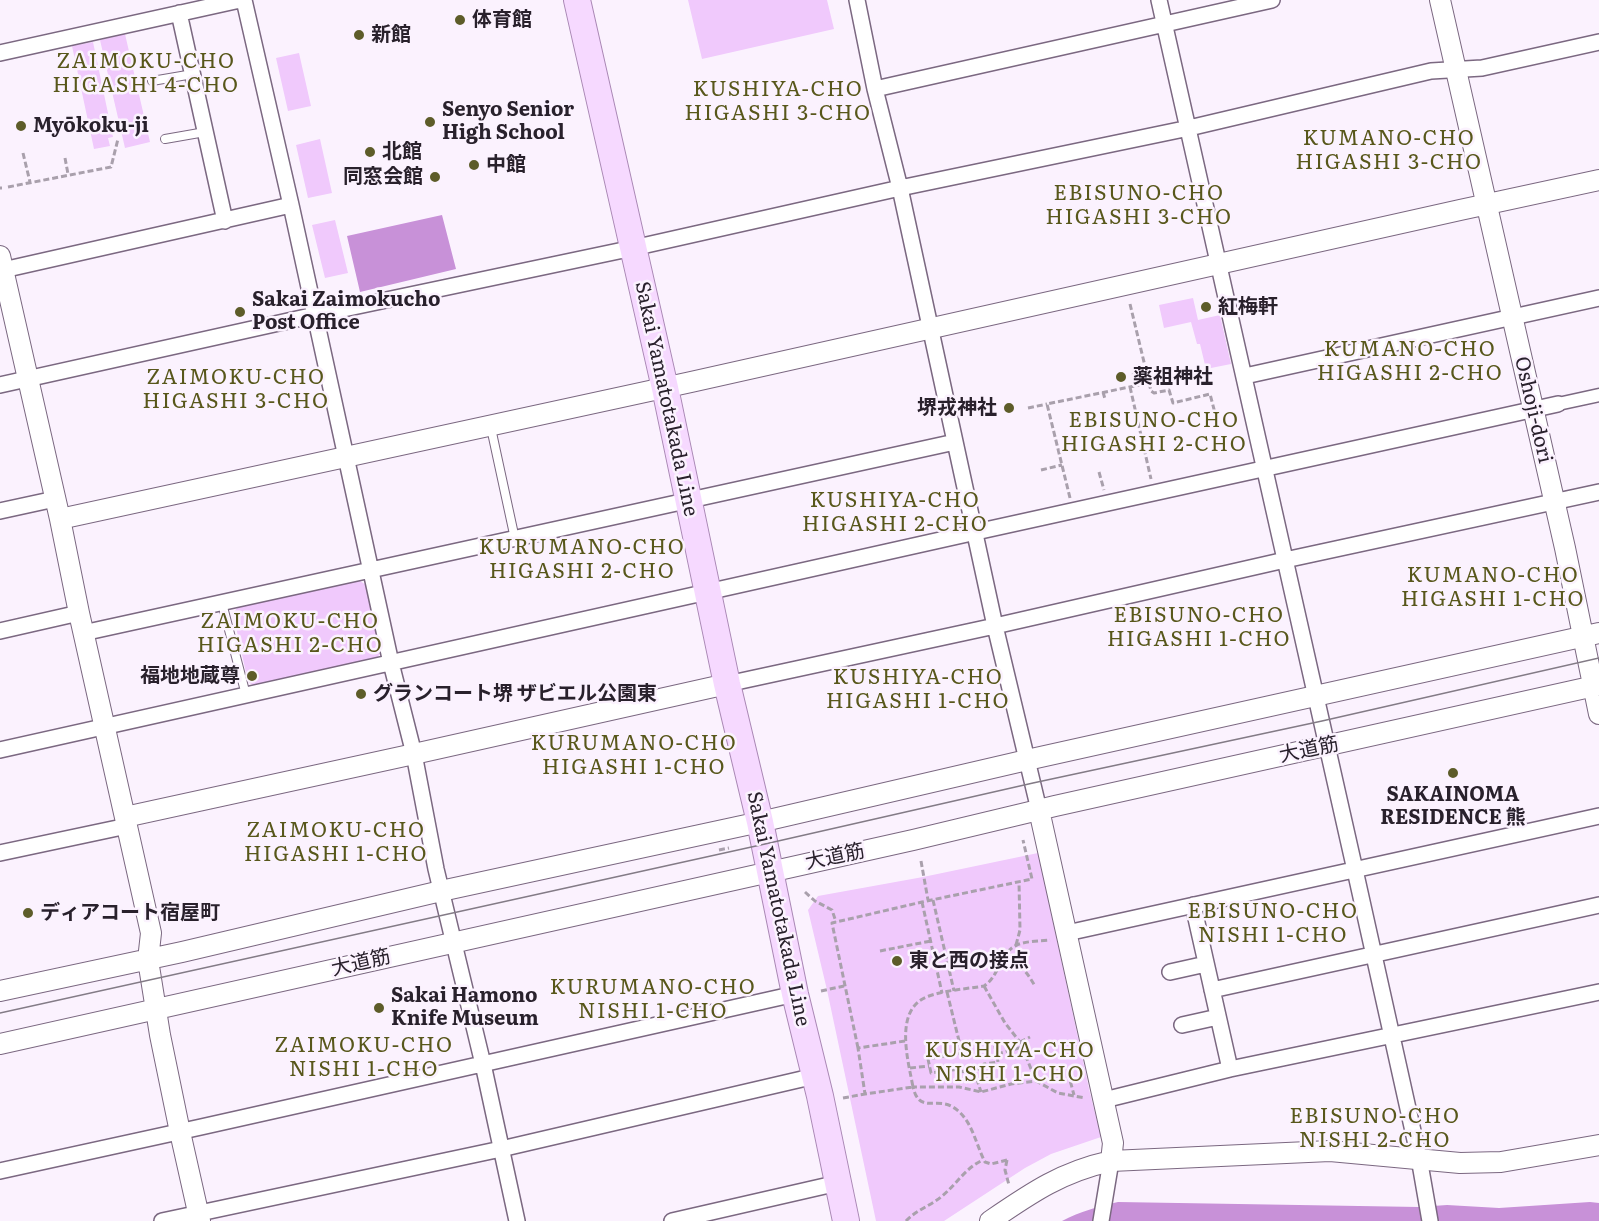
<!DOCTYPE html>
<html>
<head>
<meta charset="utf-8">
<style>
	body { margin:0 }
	canvas { display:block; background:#fbf2fe }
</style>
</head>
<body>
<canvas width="1599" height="1221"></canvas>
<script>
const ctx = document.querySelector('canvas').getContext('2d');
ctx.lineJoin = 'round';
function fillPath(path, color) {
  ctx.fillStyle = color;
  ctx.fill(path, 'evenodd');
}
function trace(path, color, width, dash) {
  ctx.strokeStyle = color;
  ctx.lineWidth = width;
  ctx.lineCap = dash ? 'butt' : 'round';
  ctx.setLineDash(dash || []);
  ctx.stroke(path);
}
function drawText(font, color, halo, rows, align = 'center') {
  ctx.font = font + ' Literata,"Noto Sans JP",serif';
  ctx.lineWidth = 5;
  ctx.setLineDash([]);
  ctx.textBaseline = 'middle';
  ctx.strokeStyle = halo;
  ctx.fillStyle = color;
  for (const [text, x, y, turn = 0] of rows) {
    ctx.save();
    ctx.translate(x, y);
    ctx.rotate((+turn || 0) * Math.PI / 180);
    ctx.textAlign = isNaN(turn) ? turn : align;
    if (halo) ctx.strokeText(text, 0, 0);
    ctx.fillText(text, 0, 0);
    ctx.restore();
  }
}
const green = new Path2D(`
	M688 0H827L834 29 702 59Z
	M125 34 150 142 125 148 100 40Z
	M93 42 113 137 108 138 110 146 94 149 72 46Z
	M299 53 311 106 288 111 276 58Z
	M320 139 332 193 308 198 296 145Z
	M335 220 348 273 325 278 312 225Z
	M1193 298 1198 320 1220 315 1231 364 1206 369 1200 344H1197L1191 322 1164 328 1159 305Z
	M360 581 366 585 381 652 377 658 253 685 248 682 233 613 238 607Z
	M1038 853 1090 1093 1101 1137 1051 1154 1025 1168 944 1221H876L827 990 808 910 818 896 923 877Z`);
const water = new Path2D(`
	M442 215 456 269 360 292 347 236Z
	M1118 1202 1419 1207 1447 1205 1499 1208 1590 1202 1599 1203V1221H1062C1081 1211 1097 1207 1118 1202Z`);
const path = new Path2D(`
	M23 153 30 182
	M65 158 68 174
	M8 187 111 167 118 139
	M0 188H2
	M1130 304 1151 391 1154 393 1169 390 1173 403 1210 394 1215 413
	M1132 375 1146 373
	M1130 387 1151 479
	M1103 392 1105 399
	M1028 408 1047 404
	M1041 470 1062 465
	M1099 472 1104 490
	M1070 498 1047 404 1149 383
	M719 850 729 848
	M921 861 928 900
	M805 892 815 901 832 910 836 922
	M933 900 954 991
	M922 902 942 993
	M1016 945 1020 930 1019 882
	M880 951 931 941
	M1002 960C1023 966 1024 968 1035 986
	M984 986 1005 1023 1020 1042 1036 1081
	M821 991 844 986
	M947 992 962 1053
	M905 1041 858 1048 865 1094 913 1087C908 1060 893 1008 929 996 946 990 966 989 984 986 999 977 1000 952 1017 945 1025 941 1041 941 1050 940
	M1020 1042 1030 1037
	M996 1047 998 1062 984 1064 985 1068 960 1072 959 1069 931 1073 928 1059Z
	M858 1048 832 923 922 902 1032 879 1023 840
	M997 1054 1023 1047
	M910 1068 929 1066
	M974 1070 981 1092
	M1068 1073 1074 1095
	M843 1098 865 1094
	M1007 1160 991 1164 985 1162C975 1143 972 1117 951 1106 935 1098 919 1113 913 1087H959L981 1092 1011 1084 1036 1081 1058 1093 1085 1098
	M1007 1160 1005 1170 1009 1185
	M906 1221C916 1210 930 1206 941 1197 957 1184 965 1168 983 1160`);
const service = new Path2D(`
	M152 81 193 74
	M165 139 205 132
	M491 428 515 539
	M222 603 246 695`);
const pedestrian = new Path2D(`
	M1558 404 1599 395`);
const minor = new Path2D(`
	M244 0 291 205 391 663 414 754 436 869 483 1064 517 1221
	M857 0 875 89 900 188 995 626 1039 810
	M1159 0 1355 870 1419 1158 1430 1221
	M179 13 225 221
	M0 53 240 0
	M875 89 1272 0
	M3 270 291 205
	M1245 376 1599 298
	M0 385 315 315 633 248 900 188 1189 128 1431 71 1482 68 1599 42
	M0 511 55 499
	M0 631 79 613
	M83 633 955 442
	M727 684 995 626 1285 560 1599 492
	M0 750 976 532 1558 404
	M0 853 127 826
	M1193 905 1230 1069
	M1067 933 1599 816
	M1170 972 1206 964
	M1212 990 1599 905
	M1182 1025 1218 1017
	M1104 1100 1230 1069 1599 992
	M0 1171 201 1127 795 994
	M162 1221 501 1149 815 1076
	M672 1221 838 1183
	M1101 1221 1111 1161`);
const tertiary = new Path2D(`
	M1440 0 1565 548 1599 714
	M0 256 60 519 79 613 151 933 148 960 160 1035 180 1132 200 1221
	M60 519 691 382 1460 210 1599 180
	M1039 810 1113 1143 1111 1161
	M125 817 414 754 727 684
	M0 991 182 952 441 891 760 822 1027 760 1599 633
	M0 1044 913 840 1055 806 1599 685
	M990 1221C1031 1193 1061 1172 1111 1161L1330 1151 1460 1163 1501 1162 1599 1145`);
const primary = new Path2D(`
	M577 0 665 388 727 684 760 822 795 994 820 1096 846 1221`);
const tram = new Path2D(`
	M0 1013 765 844 1033 783 1322 721 1599 658`);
const markers = [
	[460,20,6,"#5d5c29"],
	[359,35,6,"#5d5c29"],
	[430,122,6,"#5d5c29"],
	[21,126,6,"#5d5c29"],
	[370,152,6,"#5d5c29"],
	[474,165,6,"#5d5c29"],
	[435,177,6,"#5d5c29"],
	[1206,307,6,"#5d5c29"],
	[240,312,6,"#5d5c29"],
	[1121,377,6,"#5d5c29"],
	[1009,408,6,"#5d5c29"],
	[252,676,6,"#5d5c29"],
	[361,694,6,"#5d5c29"],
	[1453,773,6,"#5d5c29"],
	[28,913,6,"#5d5c29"],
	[897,961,6,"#5d5c29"],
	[379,1008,6,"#5d5c29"]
];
const poiNames = [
	["体育館",472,20],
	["新館",371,35],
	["Senyo Senior",442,110],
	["High School",442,133],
	["Myōkoku-ji",33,126],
	["北館",382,152],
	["中館",486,165],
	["同窓会館",423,177,"right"],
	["Sakai Zaimokucho",252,300],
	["Post Office",252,323],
	["紅梅軒",1218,307],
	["薬祖神社",1133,377],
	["堺戎神社",997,408,"right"],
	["福地地蔵尊",240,676,"right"],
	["グランコート堺 ザビエル公園東",373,694],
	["SAKAINOMA",1453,795,"center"],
	["RESIDENCE 熊",1453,818,"center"],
	["ディアコート宿屋町",40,913],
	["東と西の接点",909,961],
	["Sakai Hamono",391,996],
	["Knife Museum",391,1019]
];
const streetNames = [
	["Sakai Yamatotakada Line",666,399,78],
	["Oshoji-dori",1533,410,77],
	["大道筋",1309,750,-12],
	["大道筋",835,857,-12],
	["Sakai Yamatotakada Line",778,909,78],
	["大道筋",361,963,-13]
];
const neighbourhoodNames = [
	["ZAIMOKU-CHO",146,62],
	["HIGASHI 4-CHO",146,86],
	["KUSHIYA-CHO",778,90],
	["HIGASHI 3-CHO",778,114],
	["KUMANO-CHO",1389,139],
	["HIGASHI 3-CHO",1389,163],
	["EBISUNO-CHO",1139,194],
	["HIGASHI 3-CHO",1139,218],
	["KUMANO-CHO",1410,350],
	["HIGASHI 2-CHO",1410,374],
	["ZAIMOKU-CHO",236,378],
	["HIGASHI 3-CHO",236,402],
	["EBISUNO-CHO",1154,421],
	["HIGASHI 2-CHO",1154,445],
	["KUSHIYA-CHO",895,501],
	["HIGASHI 2-CHO",895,525],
	["KURUMANO-CHO",582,548],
	["HIGASHI 2-CHO",582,572],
	["KUMANO-CHO",1493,576],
	["HIGASHI 1-CHO",1493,600],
	["EBISUNO-CHO",1199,616],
	["HIGASHI 1-CHO",1199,640],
	["ZAIMOKU-CHO",290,622],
	["HIGASHI 2-CHO",290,646],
	["KUSHIYA-CHO",918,678],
	["HIGASHI 1-CHO",918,702],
	["KURUMANO-CHO",634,744],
	["HIGASHI 1-CHO",634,768],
	["ZAIMOKU-CHO",336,831],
	["HIGASHI 1-CHO",336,855],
	["EBISUNO-CHO",1273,912],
	["NISHI 1-CHO",1273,936],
	["KURUMANO-CHO",653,988],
	["NISHI 1-CHO",653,1012],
	["ZAIMOKU-CHO",364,1046],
	["NISHI 1-CHO",364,1070],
	["KUSHIYA-CHO",1010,1051],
	["NISHI 1-CHO",1010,1075],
	["EBISUNO-CHO",1375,1117],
	["NISHI 2-CHO",1375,1141]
];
fillPath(green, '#f0c9fc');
fillPath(water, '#c891d8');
trace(service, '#7b6881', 10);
trace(pedestrian, '#7b6881', 15);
trace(minor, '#7b6881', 18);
trace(tertiary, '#7b6881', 22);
trace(primary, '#aa88b5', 28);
trace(path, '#a9a0ac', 3, [6, 3]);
trace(service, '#fff', 8);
trace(pedestrian, '#fff', 12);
trace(minor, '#fff', 15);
trace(tertiary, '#fff', 20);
trace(primary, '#f6d9ff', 26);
trace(tram, '#837b86', 1.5);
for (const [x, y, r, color] of markers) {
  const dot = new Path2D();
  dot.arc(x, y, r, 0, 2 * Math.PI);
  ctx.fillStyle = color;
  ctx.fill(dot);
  trace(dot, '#fbf2fe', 2);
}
drawText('bold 20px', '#29212c', '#fbf2fe', poiNames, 'left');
drawText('20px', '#29212c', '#fbf2fe', streetNames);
ctx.letterSpacing = '1.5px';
drawText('21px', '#58571b', '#fbf2fe', neighbourhoodNames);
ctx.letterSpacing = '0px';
</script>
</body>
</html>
